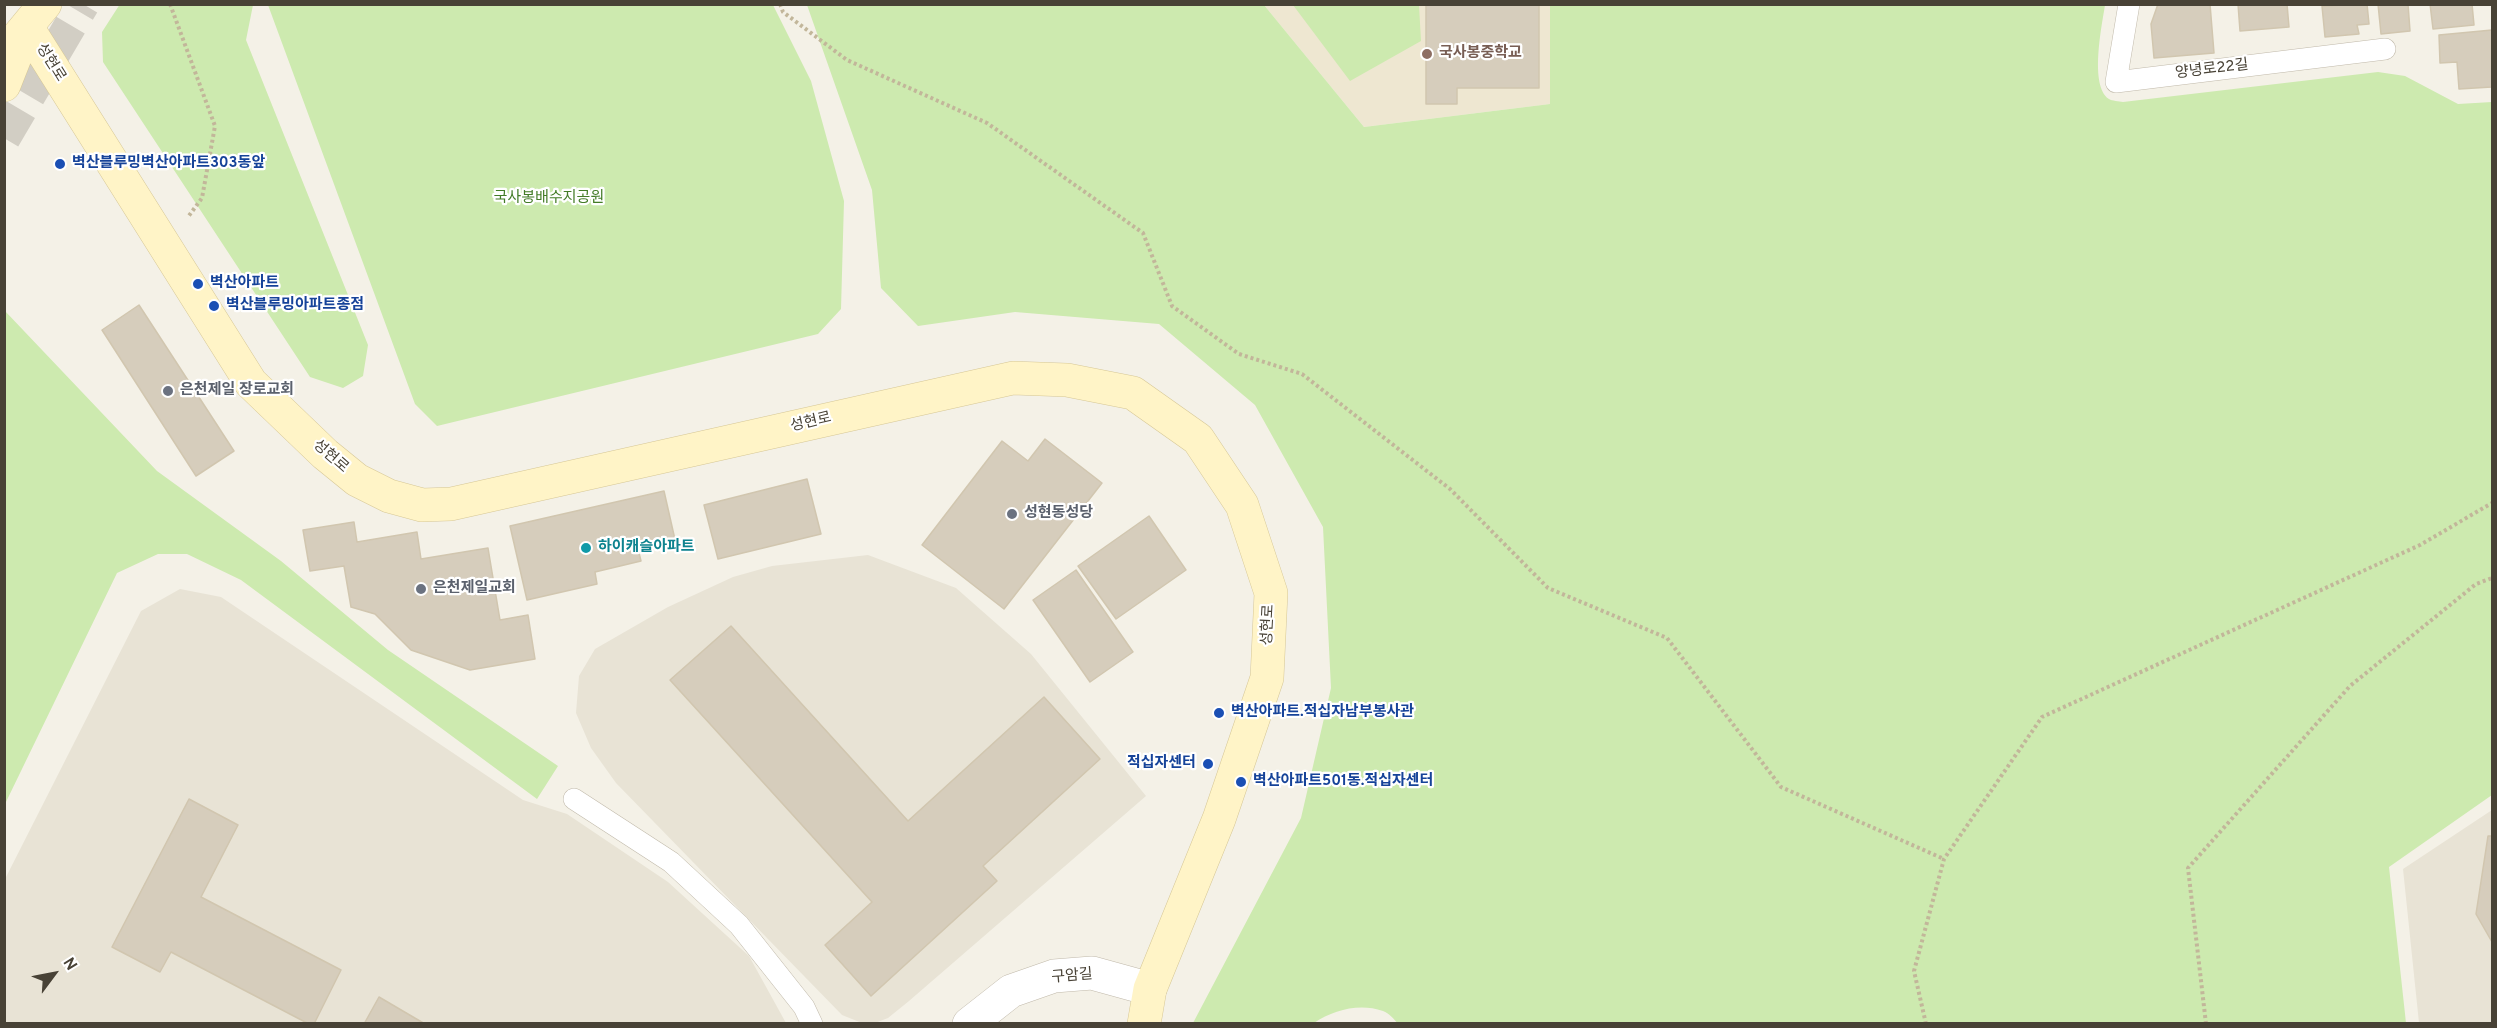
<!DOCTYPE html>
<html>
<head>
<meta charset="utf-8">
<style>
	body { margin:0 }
	#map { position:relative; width:2497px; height:1028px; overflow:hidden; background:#f4f1e7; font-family:Overpass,sans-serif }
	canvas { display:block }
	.frame { position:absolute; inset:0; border:6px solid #484236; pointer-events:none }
	.north { position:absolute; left:24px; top:944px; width:60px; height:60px; -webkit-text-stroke:4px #fff; paint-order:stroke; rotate:58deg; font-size:16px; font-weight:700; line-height:24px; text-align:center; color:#484236 }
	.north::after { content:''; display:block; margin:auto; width:21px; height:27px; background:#484236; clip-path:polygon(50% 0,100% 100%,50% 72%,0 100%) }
</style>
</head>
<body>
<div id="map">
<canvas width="2497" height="1028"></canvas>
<div class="frame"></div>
<div class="north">N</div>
</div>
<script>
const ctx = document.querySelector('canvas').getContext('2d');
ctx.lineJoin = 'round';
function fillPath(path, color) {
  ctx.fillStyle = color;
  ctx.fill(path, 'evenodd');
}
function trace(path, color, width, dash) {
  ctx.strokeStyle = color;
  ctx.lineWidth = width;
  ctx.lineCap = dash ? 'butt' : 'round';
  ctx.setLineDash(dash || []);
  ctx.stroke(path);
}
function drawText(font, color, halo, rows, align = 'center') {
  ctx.font = font + ' Overpass,"Noto Sans KR",sans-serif';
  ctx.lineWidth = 4.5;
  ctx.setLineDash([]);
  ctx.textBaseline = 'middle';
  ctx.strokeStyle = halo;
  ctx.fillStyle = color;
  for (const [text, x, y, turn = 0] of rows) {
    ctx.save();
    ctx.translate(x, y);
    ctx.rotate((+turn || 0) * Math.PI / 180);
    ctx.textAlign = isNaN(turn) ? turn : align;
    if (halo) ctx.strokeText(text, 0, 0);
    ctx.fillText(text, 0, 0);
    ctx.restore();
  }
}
const residential = new Path2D(`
	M868 555 956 588 1031 654 1146 796 909 1001 888 1018 875 1023H862L842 1015 616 783 591 748 576 713 579 676 595 649 668 607 733 577 772 566Z
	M180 589 221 597 523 800 567 814 668 882 749 956 786 1023H5L4 881 141 611Z
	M2492 810V1023H2419L2403 869Z`);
const education = new Path2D(`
	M1264 5H1550V104L1364 127Z`);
const green = new Path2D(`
	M120 4 253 5 246 40 368 345 363 376 343 388 310 377 103 62 102 32Z
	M1550 4 2105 5C2102 25 2089 86 2109 99 2112 101 2119 101 2123 102L2378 72 2405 76 2458 104 2492 102V795L2389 867 2406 1023 1398 1024C1394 1019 1389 1013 1383 1011 1359 1003 1334 1010 1314 1023H1193L1301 818 1331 688 1323 527 1255 405 1159 324 1015 312 918 326 881 288 872 190 807 5H1264L1364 127 1550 104Z
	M268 5H773L811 81 844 201 841 309 818 334 437 426 415 404Z
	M1293 5H1419L1421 41 1350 81Z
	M5 311 157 471 281 561 388 650 558 766 537 799 241 580 187 554H158L117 573 5 804Z`);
const building = new Path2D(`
	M1426 4H1539V88H1457V104H1426Z
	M2158 4H2210L2214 53 2154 58 2151 24Z
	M2238 4H2287L2289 27 2240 31Z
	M2367 4 2369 24 2357 25 2359 34 2325 37 2322 6Z
	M2378 4H2408L2410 31 2381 34Z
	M2430 4H2472L2474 25 2433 29Z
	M2492 30V87L2459 89 2457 62 2440 63 2439 35Z
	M139 305 234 451 196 476 102 330Z
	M1045 439 1102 483 1004 609 922 545 1002 441 1028 461Z
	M807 479 821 534 718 559 704 505Z
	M664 491 676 544 639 553 641 561 595 572 597 584 527 600 510 526Z
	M1149 516 1186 570 1116 619 1078 566Z
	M354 522 357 542 417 532 421 559 488 548 500 620 528 615 535 659 470 670 411 650 375 614 351 607 344 566 310 571 303 530Z
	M1076 570 1133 652 1090 682 1033 600Z
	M731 626 908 821 1044 697 1100 759 983 866 997 881 871 996 825 945 872 902 670 680Z
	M189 799 238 825 201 897 341 970 314 1024H309L171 952 160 972 112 947Z
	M2488 836H2492V942L2476 914Z
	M379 997 425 1024H364Z`);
const secondaryTunnel = new Path2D(`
	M4 138 83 4`);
const path = new Path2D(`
	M170 4 215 126 202 198 188 217
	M780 4 783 12 847 60 987 123 1143 233 1172 306 1239 354 1302 374 1450 489 1548 588 1667 638 1781 787 1944 859
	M1926 1024 1914 971 1944 859 2042 717 2420 545 2492 503
	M2206 1024 2188 868 2350 686 2476 584 2492 578`);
const lane = new Path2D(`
	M2129 4 2116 82 2385 49
	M574 799 671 862 739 925 804 1007 812 1024`);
const street = new Path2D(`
	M969 1024 1011 991 1054 976 1092 973 1150 989`);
const secondary = new Path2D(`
	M27 27 251 383 325 454 357 480 389 496 422 505 451 504 1013 378 1067 380 1133 393 1198 439 1242 505 1271 593 1267 678 1219 819 1150 989 1144 1024
	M12 44 45 4
	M4 85 27 27`);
const markers = [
	[1427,54,6,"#8d6e63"],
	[60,164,6,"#1a4fb4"],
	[198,284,6,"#1a4fb4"],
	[214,306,6,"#1a4fb4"],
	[168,391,6,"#6b7280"],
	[1012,514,6,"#6b7280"],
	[586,548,6,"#0f9aa8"],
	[421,589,6,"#6b7280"],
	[1219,713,6,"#1a4fb4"],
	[1208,764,6,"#1a4fb4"],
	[1241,782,6,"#1a4fb4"]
];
const educationNames = [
	["국사봉중학교",1439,54]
];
const streetNames = [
	["성현로",50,63,58],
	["양녕로22길",2212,70,-7],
	["성현로",811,423,-13],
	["성현로",330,457,41],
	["성현로",1269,625,-87],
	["구암길",1072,977,-5]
];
const transitNames = [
	["벽산블루밍벽산아파트303동앞",72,164],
	["벽산아파트",210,284],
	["벽산블루밍아파트종점",226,306],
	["벽산아파트.적십자남부봉사관",1231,713],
	["적십자센터",1196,764,"right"],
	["벽산아파트501동.적십자센터",1253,782]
];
const parkNames = [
	["국사봉배수지공원",549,199]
];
const worshipNames = [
	["은천제일 장로교회",180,391],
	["성현동성당",1024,514],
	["은천제일교회",433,589]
];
const cultureNames = [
	["하이캐슬아파트",598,548]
];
fillPath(residential, '#e8e3d5');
fillPath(education, '#eee7d1');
fillPath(green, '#cdeaaf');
fillPath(building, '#d6cdbc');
trace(building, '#d1c6af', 1.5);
trace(secondaryTunnel, '#d2cec4', 33, [33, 16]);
trace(lane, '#c0b9aa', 22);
trace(street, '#c0b9aa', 34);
trace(secondary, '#d6c796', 34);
trace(path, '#c2b69a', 4, [3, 3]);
trace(lane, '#fff', 21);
trace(street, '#fff', 33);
trace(secondary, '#fff4c7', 33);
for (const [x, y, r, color] of markers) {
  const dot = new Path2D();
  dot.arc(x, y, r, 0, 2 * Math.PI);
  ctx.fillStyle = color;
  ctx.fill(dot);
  trace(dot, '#fff', 2);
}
drawText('bold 15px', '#785e54', '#fff', educationNames, 'left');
drawText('15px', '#484236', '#fff', streetNames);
drawText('bold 15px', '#164399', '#fff', transitNames, 'left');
drawText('15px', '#437c27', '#fff', parkNames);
drawText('bold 15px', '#5b616d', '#fff', worshipNames, 'left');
drawText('bold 15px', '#0d838f', '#fff', cultureNames, 'left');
</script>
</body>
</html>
